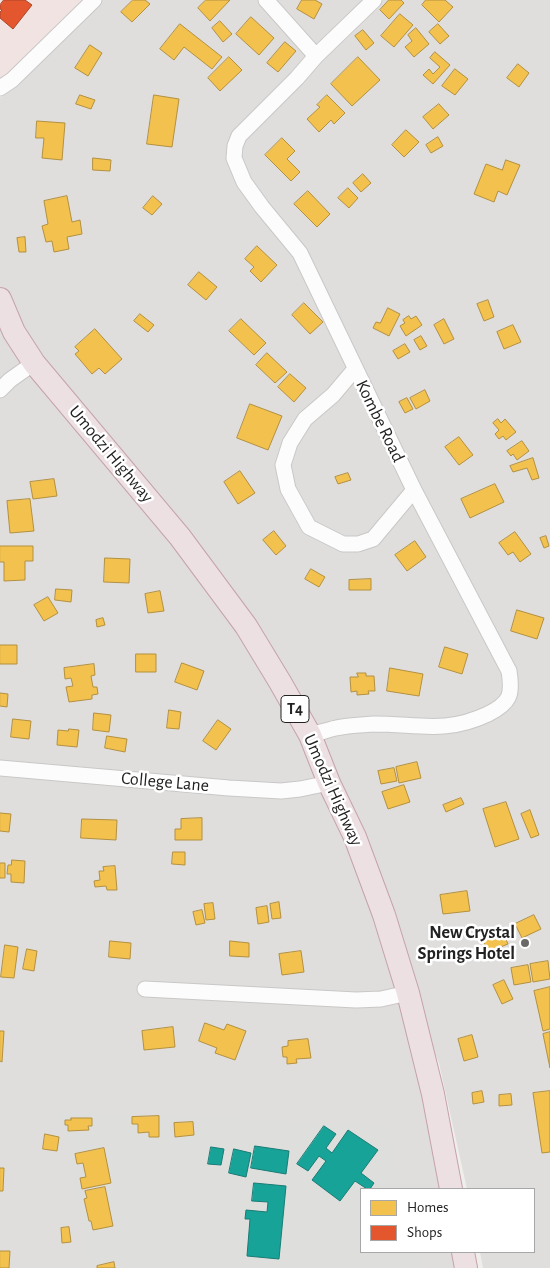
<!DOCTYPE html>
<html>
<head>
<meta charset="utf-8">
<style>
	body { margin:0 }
	#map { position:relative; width:550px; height:1268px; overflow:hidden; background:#f0eeeb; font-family:"Alegreya Sans",sans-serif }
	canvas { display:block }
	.legend { position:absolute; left:360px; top:1188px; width:175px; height:65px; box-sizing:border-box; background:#fff; border:1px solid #a7a7a7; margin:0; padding:6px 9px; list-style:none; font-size:15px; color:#222 }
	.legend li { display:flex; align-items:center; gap:10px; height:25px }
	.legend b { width:25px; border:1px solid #a7a7a7 }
</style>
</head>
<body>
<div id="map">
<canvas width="550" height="1268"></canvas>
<ul class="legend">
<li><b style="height:14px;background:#f2c14e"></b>Homes</li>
<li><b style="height:14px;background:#e4572e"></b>Shops</li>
</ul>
</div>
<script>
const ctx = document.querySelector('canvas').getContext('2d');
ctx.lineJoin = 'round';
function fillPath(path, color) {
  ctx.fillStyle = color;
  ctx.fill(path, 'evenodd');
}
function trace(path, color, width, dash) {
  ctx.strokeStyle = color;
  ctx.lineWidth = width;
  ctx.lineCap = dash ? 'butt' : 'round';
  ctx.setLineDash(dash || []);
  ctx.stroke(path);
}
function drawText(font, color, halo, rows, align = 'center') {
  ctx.font = font + ' "Alegreya Sans",sans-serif';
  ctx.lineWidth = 5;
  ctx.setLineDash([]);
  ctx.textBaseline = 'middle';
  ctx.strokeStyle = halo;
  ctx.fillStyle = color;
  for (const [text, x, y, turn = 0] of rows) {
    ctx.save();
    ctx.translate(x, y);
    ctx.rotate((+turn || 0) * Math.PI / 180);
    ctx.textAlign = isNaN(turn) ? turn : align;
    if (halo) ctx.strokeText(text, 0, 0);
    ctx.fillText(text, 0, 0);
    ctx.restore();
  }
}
const residential = new Path2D(`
	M100 0H550V1268H483L480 1252H534V1189H467L439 1063 405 984 447 1189H361V1252H460L463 1268H0V98Z`);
const commercial = new Path2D(`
	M0 0H100L0 98Z`);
const religious = new Path2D(`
	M60 1112 385 1125 402 1189H361V1252H419L423 1268H91Z`);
const homes = new Path2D(`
	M133 0H145L150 4 132 22 121 12Z
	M206 0H230L210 21 198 8Z
	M302 0H315L322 4 314 19 297 9Z
	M389 0H401L404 3 389 19 380 10Z
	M426 0H445L453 7 439 22 422 5Z
	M400 14 413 25 394 47 381 36Z
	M251 17 274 38 259 55 236 34Z
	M220 21 232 34 223 42 212 28Z
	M180 24 222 57 212 69 184 47 174 60 160 49Z
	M438 24 449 36 440 44 429 32Z
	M416 28 429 44 414 57 405 47 412 41 408 35Z
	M363 30 374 43 366 50 355 36Z
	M285 42 296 51 278 72 267 63Z
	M90 45 102 53 88 76 75 68Z
	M435 52 450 65 433 84 423 75 429 69 433 74 440 67 430 58Z
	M229 57 242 70 220 91 208 78Z
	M358 57 380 80 352 106 331 84Z
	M518 64 529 73 519 87 507 78Z
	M455 69 468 79 455 95 442 86Z
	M80 95 95 100 91 109 76 104Z
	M154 95 179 99 172 147 147 144Z
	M327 95 345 113 334 124 331 120 319 132 307 119 320 107 317 105Z
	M439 104 449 115 433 129 423 117Z
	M37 121 65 123 62 160 42 158 44 138H36Z
	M406 130 419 142 404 157 392 145Z
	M438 137 443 146 431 153 426 145Z
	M282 138 295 151 287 159 300 172 291 181 265 155Z
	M93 158 111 160 110 171 93 170Z
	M506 160 520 165 507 195 498 191 494 202 474 194 486 164 502 170Z
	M363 174 371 183 361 192 353 183Z
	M348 188 358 198 349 208 338 198Z
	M308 191 330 214 317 227 294 204Z
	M67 196 72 222 80 220 82 234 67 237 69 249 54 252 52 241 46 242 42 226 48 224 44 201Z
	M153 196 162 204 152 215 143 208Z
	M25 237 26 252H19L17 238Z
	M257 246 277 265 261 282 250 271 254 267 245 259Z
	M199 272 217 287 206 300 188 285Z
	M488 300 494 317 484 321 477 304Z
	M304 303 323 322 310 334 292 315Z
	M388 308 400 314 389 336 373 328 376 322 380 323Z
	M140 314 154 325 148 332 134 321Z
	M409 316 411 319 416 316 422 325 406 336 400 326 405 323 403 320Z
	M241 319 266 343 254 355 229 331Z
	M444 319 454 339 444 344 434 325Z
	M513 325 521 342 504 349 497 332Z
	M95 329 122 359 105 374 99 368 92 374 75 354 79 351 75 347Z
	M421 336 427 346 420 350 414 340Z
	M405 344 410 352 398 359 393 351Z
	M267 353 287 372 275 383 256 365Z
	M290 374 306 388 294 402 278 387Z
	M425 390 430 401 416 409 410 398Z
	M407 398 413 409 405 413 399 402Z
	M250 404 282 416 268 450 237 438Z
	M498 419 501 423 505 419 516 432 506 440 503 436 499 439 495 434 499 430 493 423Z
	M459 437 473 455 459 465 445 447Z
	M522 441 529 451 517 460 513 454 511 456 507 451Z
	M533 458 539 478 532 480 527 468 513 472 510 466Z
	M240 471 255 493 238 504 224 482Z
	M348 473 351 480 338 484 335 477Z
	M54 479 57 496 33 499 30 482Z
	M495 484 504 502 470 518 461 499Z
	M30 499 34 531 10 533 7 501Z
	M274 531 286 546 276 555 263 540Z
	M515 532 531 554 520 562 513 552 508 555 499 543Z
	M546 536 549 546 544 548 540 538Z
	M415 541 426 557 407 571 395 555Z
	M0 546H33V561H25V580L4 581V562H0Z
	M105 558 130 559 129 583 104 582Z
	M311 569 325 577 319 587 305 579Z
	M371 579V590H349V580Z
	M56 589 72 590 71 602 55 600Z
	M160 591 164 611 148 613 145 594Z
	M48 597 58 613 44 621 34 605Z
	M517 610 544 618 537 639 511 631Z
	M103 618 105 625 97 627 96 620Z
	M0 645H17V664H0Z
	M445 647 468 654 462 674 439 667Z
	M136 654H156V672H136Z
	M182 663 204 671 197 690 175 682Z
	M94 664 95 675 91 676 93 687H97L98 694 92 695V699L69 702 66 687 73 686 71 678 65 679 64 668Z
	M390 668 423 674 419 696 387 691Z
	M357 673H366V676H374L375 691H368L369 694 357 695V691L351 692 350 677H358Z
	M0 693 8 694 7 707 0 706Z
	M169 710 181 712 179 729 167 728Z
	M94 713 111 715 109 732 93 730Z
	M13 719 31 721 29 739 11 737Z
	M218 720 231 729 216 750 203 741Z
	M69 729 79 730 77 747 57 745 58 730 68 731Z
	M107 736 127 739 125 752 105 748Z
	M417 762 421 778 399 783 396 767Z
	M394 768 397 781 381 784 378 771Z
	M404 785 410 802 388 809 382 792Z
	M461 798 464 804 446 812 443 805Z
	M506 802 519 839 495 847 483 809Z
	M530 810 539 835 531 838 521 814Z
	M0 813 11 814 9 832 0 831Z
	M202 818V840H175V829H181V819Z
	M82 819 117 820 116 840 81 838Z
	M173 852H185V865L172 864Z
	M12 860 25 861 24 883 11 882V874H7L8 865H11Z
	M0 863H5V878H0Z
	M115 866 117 890H107L106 886 95 887 94 881 100 880 99 871H104L103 867Z
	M467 891 470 911 443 914 440 895Z
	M279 902 281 918 272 919 270 904Z
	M213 903 215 919 206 920 204 904Z
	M267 906 269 922 258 924 256 908Z
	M202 910 205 923 196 925 193 912Z
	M534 915 541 929 522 938 515 924Z
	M502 930 508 944 488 952 482 938Z
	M110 941 131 943 130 959 109 957Z
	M230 941 249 943V957L230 956Z
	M5 945 18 947 14 978 1 977Z
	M27 949 37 951 34 971 23 969Z
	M301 951 304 972 282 975 279 954Z
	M548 961 550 979 533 982 530 964Z
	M528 965 531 982 514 985 511 968Z
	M504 980 513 999 502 1004 493 985Z
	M550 987V1029L543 1031 534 991Z
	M205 1023 224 1030 227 1024 246 1031 235 1060 215 1053 217 1048 199 1041Z
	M173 1027 175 1047 144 1050 142 1031Z
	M0 1031H4L2 1062 0 1061Z
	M550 1032V1068L543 1034Z
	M472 1035 478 1057 464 1061 458 1039Z
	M308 1039 311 1058 296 1059 297 1063 287 1064V1057H283L282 1047 288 1046V1041Z
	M482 1091 484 1102 473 1104 472 1093Z
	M550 1091V1152L542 1153 533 1093Z
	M511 1094 512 1105 499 1106V1095Z
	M159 1116V1137H149V1132L138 1133V1124H132V1117Z
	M71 1118H92V1126H88L89 1130 68 1131V1125H65V1120H71Z
	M193 1122 194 1135 175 1137 174 1123Z
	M45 1134 59 1137 57 1151 43 1149Z
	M104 1148 111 1183 82 1189 80 1178 86 1177 83 1163 77 1164 75 1154Z
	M0 1168H4L3 1191H0Z
	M105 1187 113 1226 93 1230 91 1221H89L84 1199 87 1198 85 1191Z
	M69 1227 71 1242 62 1243 61 1228Z
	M0 1251H10L9 1268H0Z
	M114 1262 115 1268H97V1266Z`);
const shops = new Path2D(`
	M4 0H25L32 5 13 29 0 18V12L2 10 0 9V5Z`);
const public = new Path2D(`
	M324 1126 336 1134 326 1148 332 1153 348 1130 378 1150 361 1173 374 1183 370 1189H367L355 1181 340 1201 312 1180 326 1161 319 1156 308 1171 297 1164Z
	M255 1146 289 1151 286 1174 251 1168Z
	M211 1147 224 1149 221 1165 208 1164Z
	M234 1149 251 1153 246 1177 229 1173Z
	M254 1183 286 1186 279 1259 247 1256 250 1219H245L246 1210 267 1212 268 1202 252 1201Z`);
const minor = new Path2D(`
	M266 0 316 56
	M0 88 12 80 94 0
	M355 369 333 395 305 419 290 443 283 465 288 489 309 527 343 544H358L373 539 414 490
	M0 390 10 380 34 363
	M310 735C319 733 327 730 336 728 348 725 362 725 374 724 418 724 446 734 488 714 510 703 513 695 509 671L414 490 300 253 262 207 244 182 234 158 235 146 239 136 297 78 316 56 374 0
	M0 768 229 788 281 791 300 789 329 783
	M145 989 356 1000 381 999 408 993`);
const highway = new Path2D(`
	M0 299 14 332 34 363 180 537 246 626 280 682 310 735 329 783 355 837 384 915 408 993 433 1094 451 1189
	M463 1252 466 1268`);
const markers = [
	[525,943,5,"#6a6968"]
];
const shields = [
	[295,709,28]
];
const shieldNames = [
	["T4",295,709]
];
const streetNames = [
	["Kombe Road",380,421,64],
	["Umodzi Highway",111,454,50],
	["College Lane",165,782,5],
	["Umodzi Highway",333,790,66]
];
const poiNames = [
	["New Crystal",515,933],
	["Springs Hotel",515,954]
];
fillPath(residential, '#dfdedc');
fillPath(commercial, '#f1e3e1');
fillPath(religious, '#dededc');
fillPath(homes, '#f2c14e');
trace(homes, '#b49141', 1);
fillPath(shops, '#e4572e');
trace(shops, '#aa472a', 1);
fillPath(public, '#17a398');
trace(public, '#1a7c75', 1);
trace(minor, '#c9c8c7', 17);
trace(highway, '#c5a2ac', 24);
trace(minor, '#fdfcfc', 15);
trace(highway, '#ece0e2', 22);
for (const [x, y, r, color] of markers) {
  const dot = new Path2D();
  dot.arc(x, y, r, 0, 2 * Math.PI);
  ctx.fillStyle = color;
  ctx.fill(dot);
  trace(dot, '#fff', 2);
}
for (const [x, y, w] of shields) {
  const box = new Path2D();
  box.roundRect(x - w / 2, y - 13.5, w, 27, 4);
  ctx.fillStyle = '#fff';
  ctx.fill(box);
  trace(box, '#222', 1);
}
drawText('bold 16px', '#222', null, shieldNames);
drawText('18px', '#222', '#fff', streetNames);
drawText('bold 18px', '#222', '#fff', poiNames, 'right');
</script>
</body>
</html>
